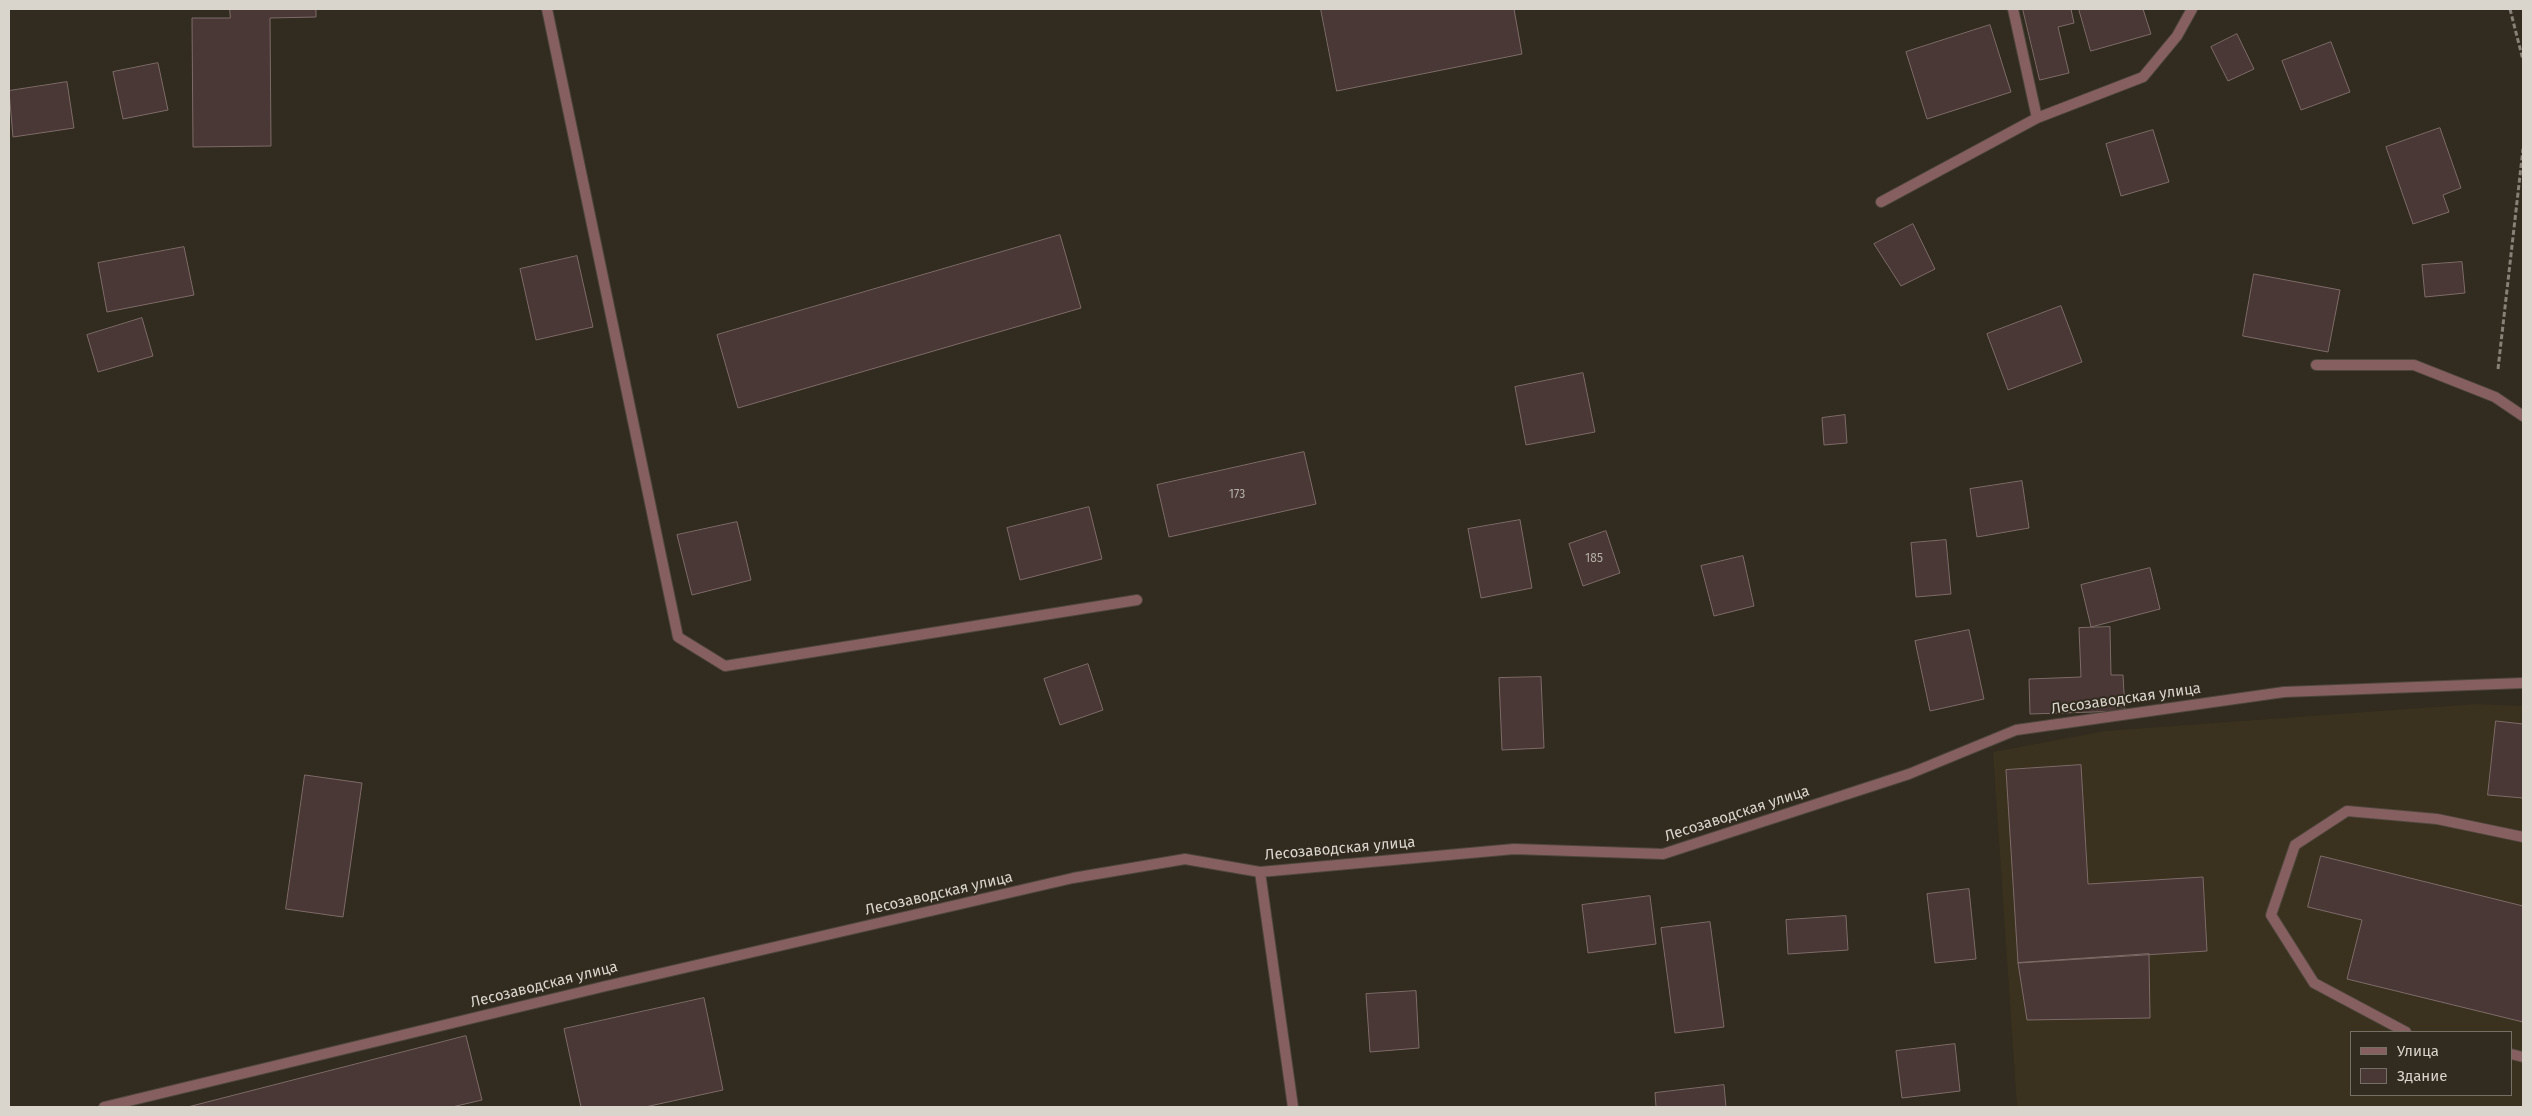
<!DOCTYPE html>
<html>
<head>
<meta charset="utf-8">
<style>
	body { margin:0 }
	#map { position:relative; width:2532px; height:1116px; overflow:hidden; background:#322b1f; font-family:"Fira Sans",sans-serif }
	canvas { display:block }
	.frame { position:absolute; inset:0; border:10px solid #d9d5cd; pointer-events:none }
	.legend { position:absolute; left:2350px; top:1031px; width:162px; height:65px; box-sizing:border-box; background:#322b1f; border:1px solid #756f65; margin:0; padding:6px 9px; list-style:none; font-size:15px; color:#d9d5cd }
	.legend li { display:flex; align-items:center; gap:10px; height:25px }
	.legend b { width:25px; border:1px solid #756f65 }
</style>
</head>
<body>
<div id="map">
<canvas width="2532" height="1116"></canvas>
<div class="frame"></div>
<ul class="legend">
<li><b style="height:6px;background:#865f60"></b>Улица</li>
<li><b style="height:14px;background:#493836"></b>Здание</li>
</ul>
</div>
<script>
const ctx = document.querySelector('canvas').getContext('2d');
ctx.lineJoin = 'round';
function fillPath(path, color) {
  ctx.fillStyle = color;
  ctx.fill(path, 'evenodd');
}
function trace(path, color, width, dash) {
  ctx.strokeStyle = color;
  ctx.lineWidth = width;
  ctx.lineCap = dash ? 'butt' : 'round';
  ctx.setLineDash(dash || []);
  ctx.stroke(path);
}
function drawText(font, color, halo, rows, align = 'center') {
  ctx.font = font + ' "Fira Sans",sans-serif';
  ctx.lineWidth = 4;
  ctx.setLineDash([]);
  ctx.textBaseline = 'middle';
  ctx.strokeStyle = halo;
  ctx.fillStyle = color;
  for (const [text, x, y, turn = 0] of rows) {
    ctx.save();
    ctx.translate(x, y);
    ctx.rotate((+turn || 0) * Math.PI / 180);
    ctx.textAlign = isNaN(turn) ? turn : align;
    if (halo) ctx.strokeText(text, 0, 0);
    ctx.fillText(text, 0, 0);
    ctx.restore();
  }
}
const built = new Path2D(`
	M2476 704 2523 706V1107H2017L1993 752 2105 731ZM2351 1032H2511V1095H2351Z`);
const building = new Path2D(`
	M230 9H316V17L270 18 271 146 193 147 192 18H230Z
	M1321 9H1514L1522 54 1337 91Z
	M2023 9H2071L2074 23 2058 27 2069 73 2040 80Z
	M2079 9H2143L2151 34 2091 51Z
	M1990 25 2011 92 1927 119 1906 52Z
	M2237 34 2254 69 2228 81 2211 47Z
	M2331 42 2350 92 2301 110 2282 61Z
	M158 63 168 110 123 119 113 72Z
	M67 82 74 128 13 137 9 91Z
	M2440 128 2461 188 2443 195 2449 212 2413 224 2386 147Z
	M2153 130 2169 182 2121 196 2106 144Z
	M1913 224 1935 269 1901 286 1874 244Z
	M1060 235 1081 308 738 408 717 335Z
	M184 247 194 295 107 312 98 263Z
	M577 256 593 327 536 340 520 269Z
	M2462 262 2465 293 2425 297 2422 265Z
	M2254 274 2340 290 2328 352 2243 336Z
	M2061 306 2082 362 2008 390 1987 334Z
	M142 318 153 356 98 372 87 335Z
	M1583 373 1595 432 1526 445 1515 387Z
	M1845 415 1847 443 1824 445 1822 418Z
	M1304 452 1316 504 1169 537 1157 485Z
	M2022 481 2029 528 1977 537 1970 489Z
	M1089 507 1102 559 1020 580 1007 528Z
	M1520 520 1532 588 1481 598 1468 529Z
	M737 522 751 580 692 595 677 535Z
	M1606 531 1620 573 1583 586 1569 544Z
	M1946 540 1951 594 1916 597 1911 543Z
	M1743 556 1754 606 1714 616 1701 566Z
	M2150 568 2160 609 2091 627 2081 585Z
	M2110 627 2111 675H2123L2125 711 2030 714 2029 679 2081 677 2079 628Z
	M1969 630 1984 699 1930 711 1915 641Z
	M1088 664 1103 710 1060 725 1044 679Z
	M1541 677 1544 748 1502 750 1499 678Z
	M2496 721 2523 724V798L2488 795Z
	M2081 765 2088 884 2203 877 2207 951 2018 963 2006 770Z
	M305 775 362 783 343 917 286 909Z
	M2321 856 2523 906V1022L2347 979 2362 920 2308 907Z
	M1969 889 1976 959 1935 963 1927 894Z
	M1650 896 1656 944 1588 953 1582 905Z
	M1846 916 1848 950 1788 954 1786 920Z
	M1710 922 1724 1027 1675 1033 1661 928Z
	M2149 954 2150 1018 2027 1020 2018 963Z
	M1416 991 1419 1048 1370 1052 1366 994Z
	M704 998 723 1090 645 1107H581L564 1029Z
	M466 1036 482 1100 452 1107H188Z
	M1955 1044 1960 1091 1902 1098 1896 1051Z
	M1724 1085 1726 1107H1656L1655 1093Z`);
const path = new Path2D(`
	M2510 9 2523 60
	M2498 369 2523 149`);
const service = new Path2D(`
	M2406 1032 2314 983 2271 915 2295 845 2347 811 2437 819 2523 837
	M2511 1054 2523 1057`);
const minor = new Path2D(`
	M547 9 678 637 725 666 1137 600
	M2013 9 2037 118
	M1881 202 2037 118 2143 77 2177 36 2192 9
	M2316 365H2414L2495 397 2523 416
	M1260 872 1293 1107
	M104 1107 606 986 1073 878 1185 859 1260 872 1514 849 1663 854 1909 774 2016 730 2284 692 2523 683`);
const numberNames = [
	["173",1237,495],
	["185",1594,559]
];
const streetNames = [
	["Лесозаводская улица",2126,699,-8],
	["Лесозаводская улица",1737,814,-18],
	["Лесозаводская улица",1340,849,-5],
	["Лесозаводская улица",939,894,-13],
	["Лесозаводская улица",544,985,-14]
];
fillPath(built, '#3a311e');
fillPath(building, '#493836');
trace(building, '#7d6b68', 1);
trace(service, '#4d463b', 12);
trace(minor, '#4d463b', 12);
trace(path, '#878177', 3, [5, 2.5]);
trace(service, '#865f60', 10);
trace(minor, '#865f60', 10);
drawText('12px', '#b5aea7', null, numberNames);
drawText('15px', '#d9d5cd', '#322b1f', streetNames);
</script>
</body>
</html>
